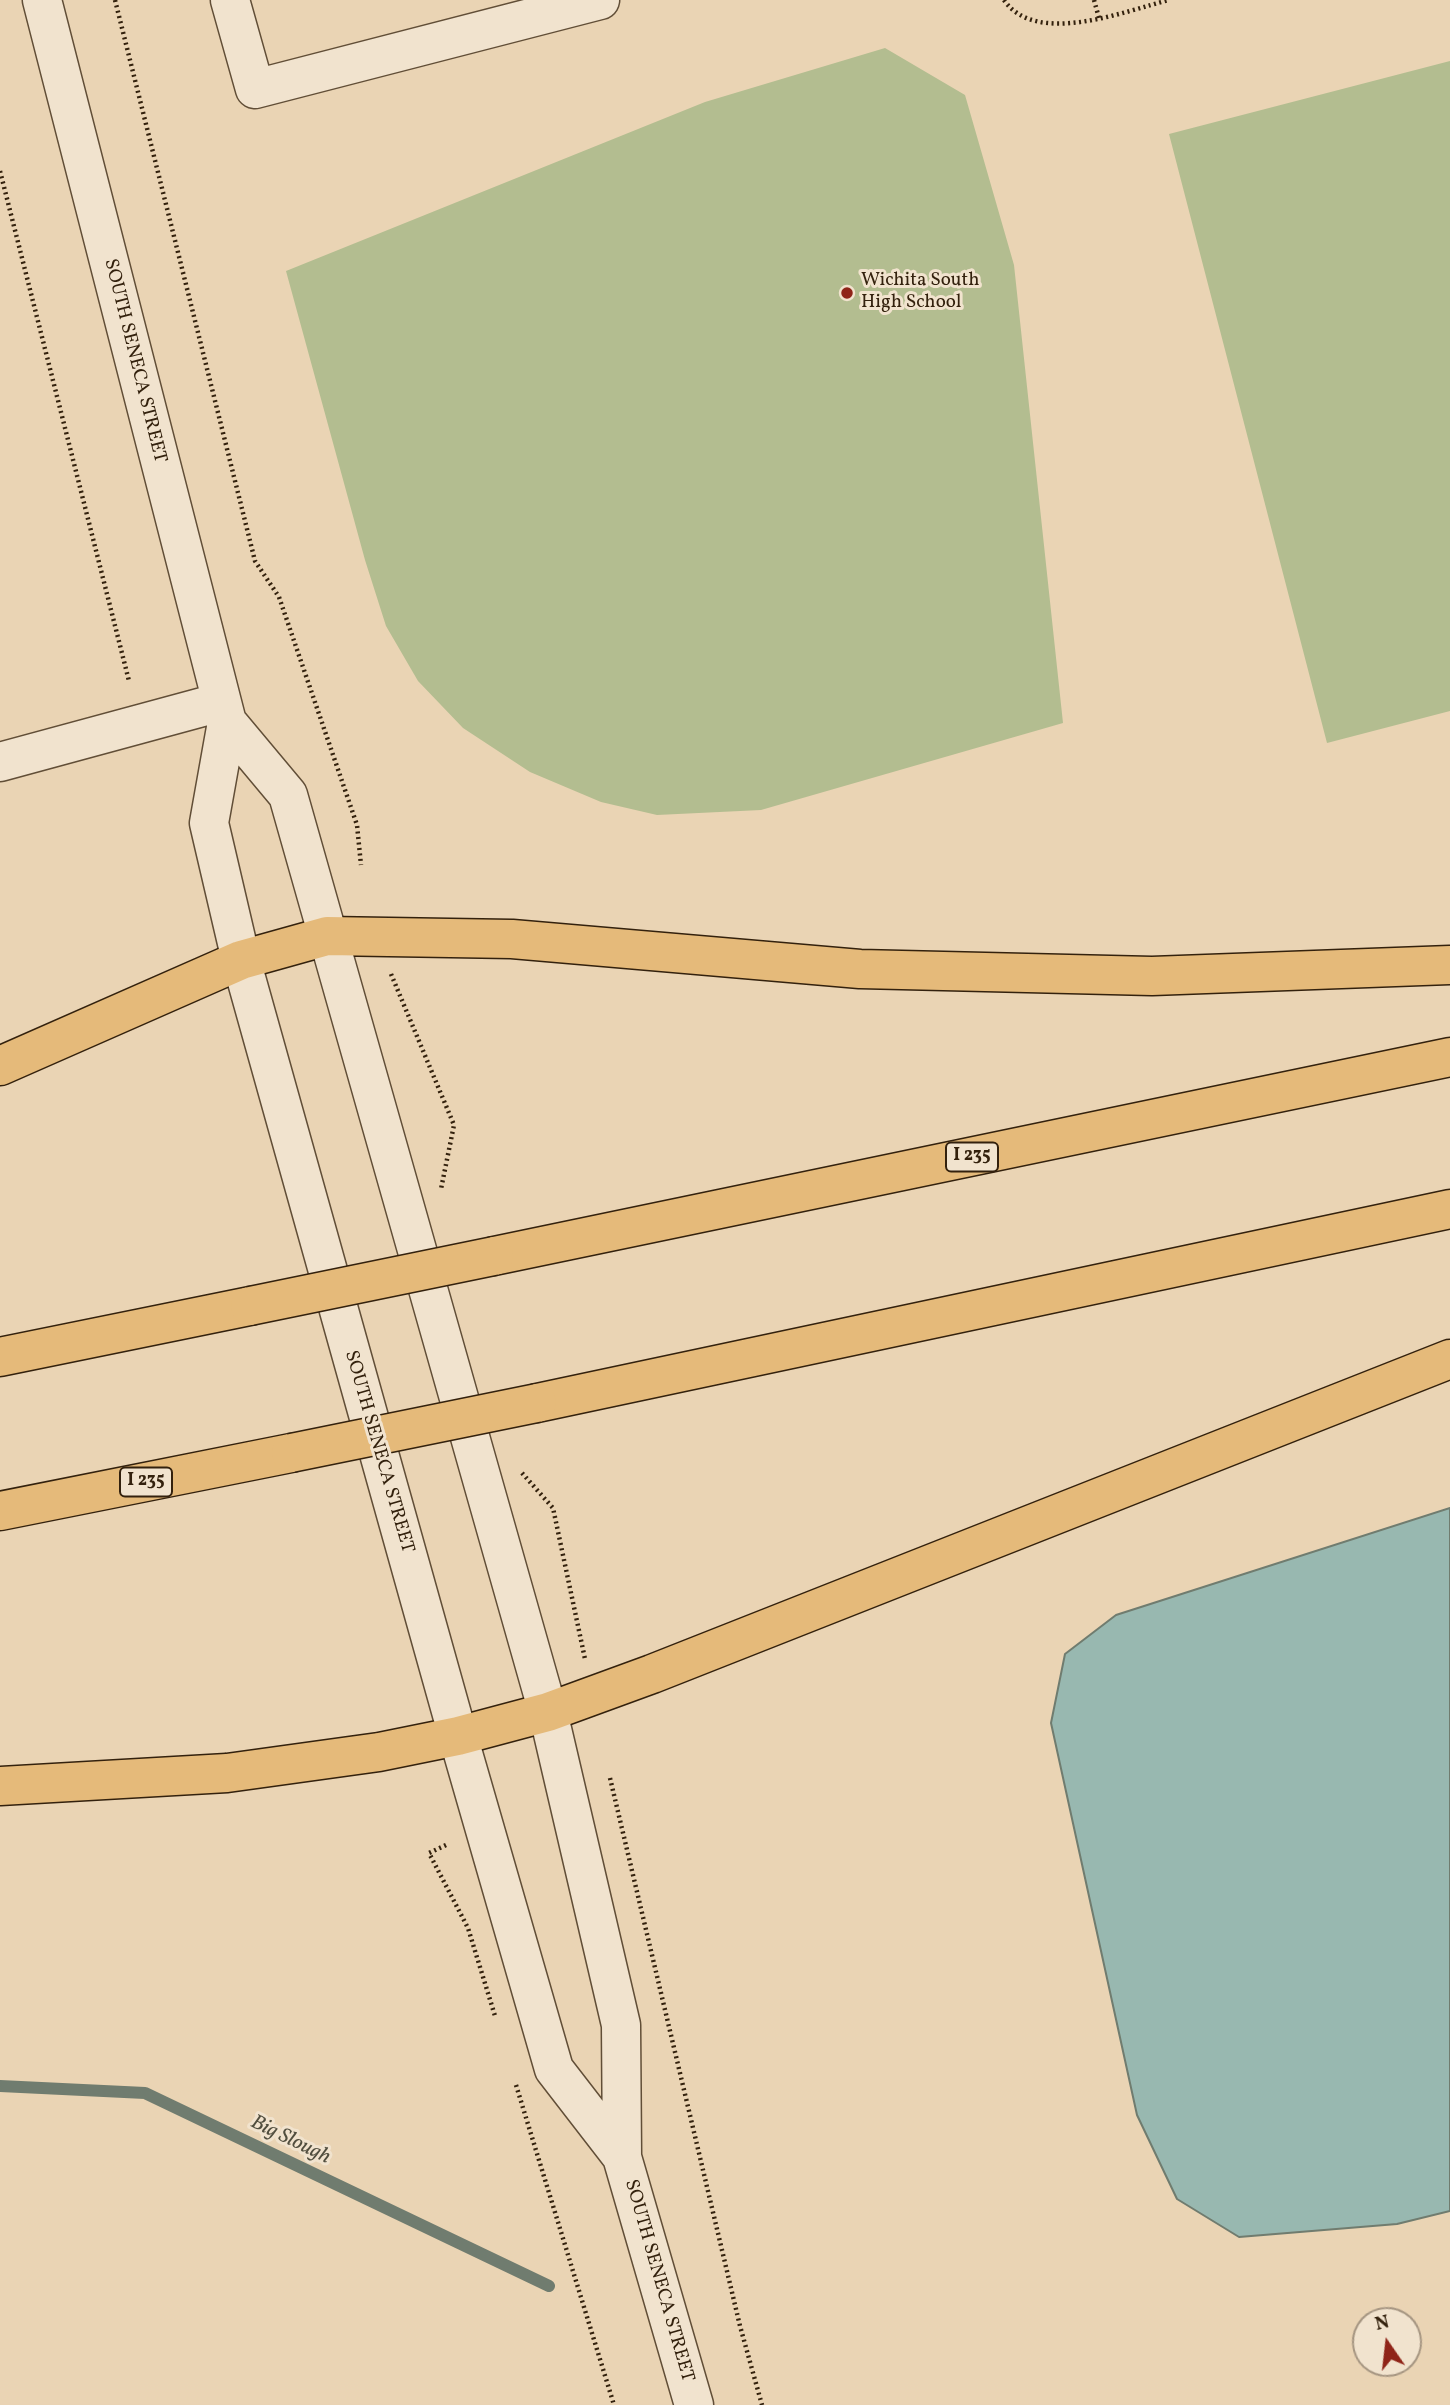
<!DOCTYPE html>
<html>
<head>
<meta charset="utf-8">
<style>
	body { margin:0 }
	#map { position:relative; width:1450px; height:2405px; overflow:hidden; background:#ead4b4; font-family:Vollkorn,serif }
	canvas { display:block }
	.north { position:absolute; left:1352px; top:2307px; width:70px; height:70px; box-sizing:border-box; background:#f1e3ce; border:2px solid #a59581; border-radius:50%; rotate:346deg; font-size:19px; font-weight:700; line-height:28px; text-align:center; color:#33210d }
	.north::after { content:''; display:block; margin:auto; width:24px; height:32px; background:#8f2418; clip-path:polygon(50% 0,100% 100%,50% 72%,0 100%) }
</style>
</head>
<body>
<div id="map">
<canvas width="1450" height="2405"></canvas>
<div class="north">N</div>
</div>
<script>
const ctx = document.querySelector('canvas').getContext('2d');
ctx.lineJoin = 'round';
function fillPath(path, color) {
  ctx.fillStyle = color;
  ctx.fill(path, 'evenodd');
}
function trace(path, color, width, dash) {
  ctx.strokeStyle = color;
  ctx.lineWidth = width;
  ctx.lineCap = dash ? 'butt' : 'round';
  ctx.setLineDash(dash || []);
  ctx.stroke(path);
}
function drawText(font, color, halo, rows, align = 'center') {
  ctx.font = font + ' Vollkorn,serif';
  ctx.lineWidth = 6;
  ctx.setLineDash([]);
  ctx.textBaseline = 'middle';
  ctx.strokeStyle = halo;
  ctx.fillStyle = color;
  for (const [text, x, y, turn = 0] of rows) {
    ctx.save();
    ctx.translate(x, y);
    ctx.rotate((+turn || 0) * Math.PI / 180);
    ctx.textAlign = isNaN(turn) ? turn : align;
    if (halo) ctx.strokeText(text, 0, 0);
    ctx.fillText(text, 0, 0);
    ctx.restore();
  }
}
const green = new Path2D(`
	M885 48 965 95 1014 265 1063 723 761 810 657 815 601 802 530 772 463 728 418 681 386 626 365 560 286 271 705 102Z
	M1450 61V711L1327 743 1169 134Z`);
const water = new Path2D(`
	M1450 1508V2211L1397 2224 1239 2237 1177 2199 1137 2115 1051 1723 1065 1654 1116 1615Z`);
const stream = new Path2D(`
	M0 2086 145 2093 549 2286`);
const path = new Path2D(`
	M115 0 255 561 279 597 357 825 361 865
	M1004 0C1036 47 1125 11 1169 0
	M1094 0 1099 18
	M0 171 129 681
	M391 974 454 1125 441 1189
	M522 1473 553 1508 585 1659
	M610 1778 740 2326 762 2405
	M446 1845 429 1853 468 1928 495 2016
	M516 2085 614 2405`);
const minor = new Path2D(`
	M42 0 227 722 288 795 548 1712 621 2025 622 2157 694 2405
	M230 0 255 89 600 0
	M227 722 209 823 241 960 458 1736 554 2069 622 2157
	M0 762 221 702`);
const highway = new Path2D(`
	M0 1066 241 960 327 936 512 939 860 969 1152 976 1450 965
	M494 1256 1450 1057
	M0 1357 250 1306
	M537 1403 1450 1209
	M0 1511 291 1453
	M0 1786 227 1773 379 1752 458 1736 548 1712 652 1674 1450 1359`);
const highwayBridge = new Path2D(`
	M250 1306 494 1256
	M291 1453 537 1403`);
const markers = [
	[847,293,7,"#8f2418"]
];
const shields = [
	[972,1157,52],
	[146,1482,52]
];
const shieldNames = [
	["I 235",972,1157],
	["I 235",146,1482]
];
const poiNames = [
	["Wichita South",861,282],
	["High School",861,304]
];
const streetNames = [
	["SOUTH SENECA STREET",134,361,76],
	["SOUTH SENECA STREET",378,1452,74],
	["SOUTH SENECA STREET",658,2281,74]
];
const waterNames = [
	["Big Slough",290,2141,26]
];
fillPath(green, '#b3bd90');
fillPath(water, '#98b8b0');
trace(water, '#707c6f', 2);
trace(stream, '#707c6f', 12);
trace(minor, '#614e37', 41);
trace(highway, '#33210d', 41);
trace(path, '#33210d', 4.5, [2, 3.5]);
trace(minor, '#f1e3ce', 38);
trace(highway, '#e5ba7a', 38);
trace(highwayBridge, '#33210d', 41, []);
trace(highwayBridge, '#e5ba7a', 38);
for (const [x, y, r, color] of markers) {
  const dot = new Path2D();
  dot.arc(x, y, r, 0, 2 * Math.PI);
  ctx.fillStyle = color;
  ctx.fill(dot);
  trace(dot, '#f1e3ce', 2.5);
}
for (const [x, y, w] of shields) {
  const box = new Path2D();
  box.roundRect(x - w / 2, y - 14.5, w, 29, 5);
  ctx.fillStyle = '#f1e3ce';
  ctx.fill(box);
  trace(box, '#33210d', 2);
}
drawText('bold 18px', '#33210d', null, shieldNames);
drawText('19px', '#33210d', '#f1e3ce', poiNames, 'left');
drawText('19px', '#33210d', '#f1e3ce', streetNames);
drawText('italic 21px', '#514e3e', '#f1e3ce', waterNames);
</script>
</body>
</html>
